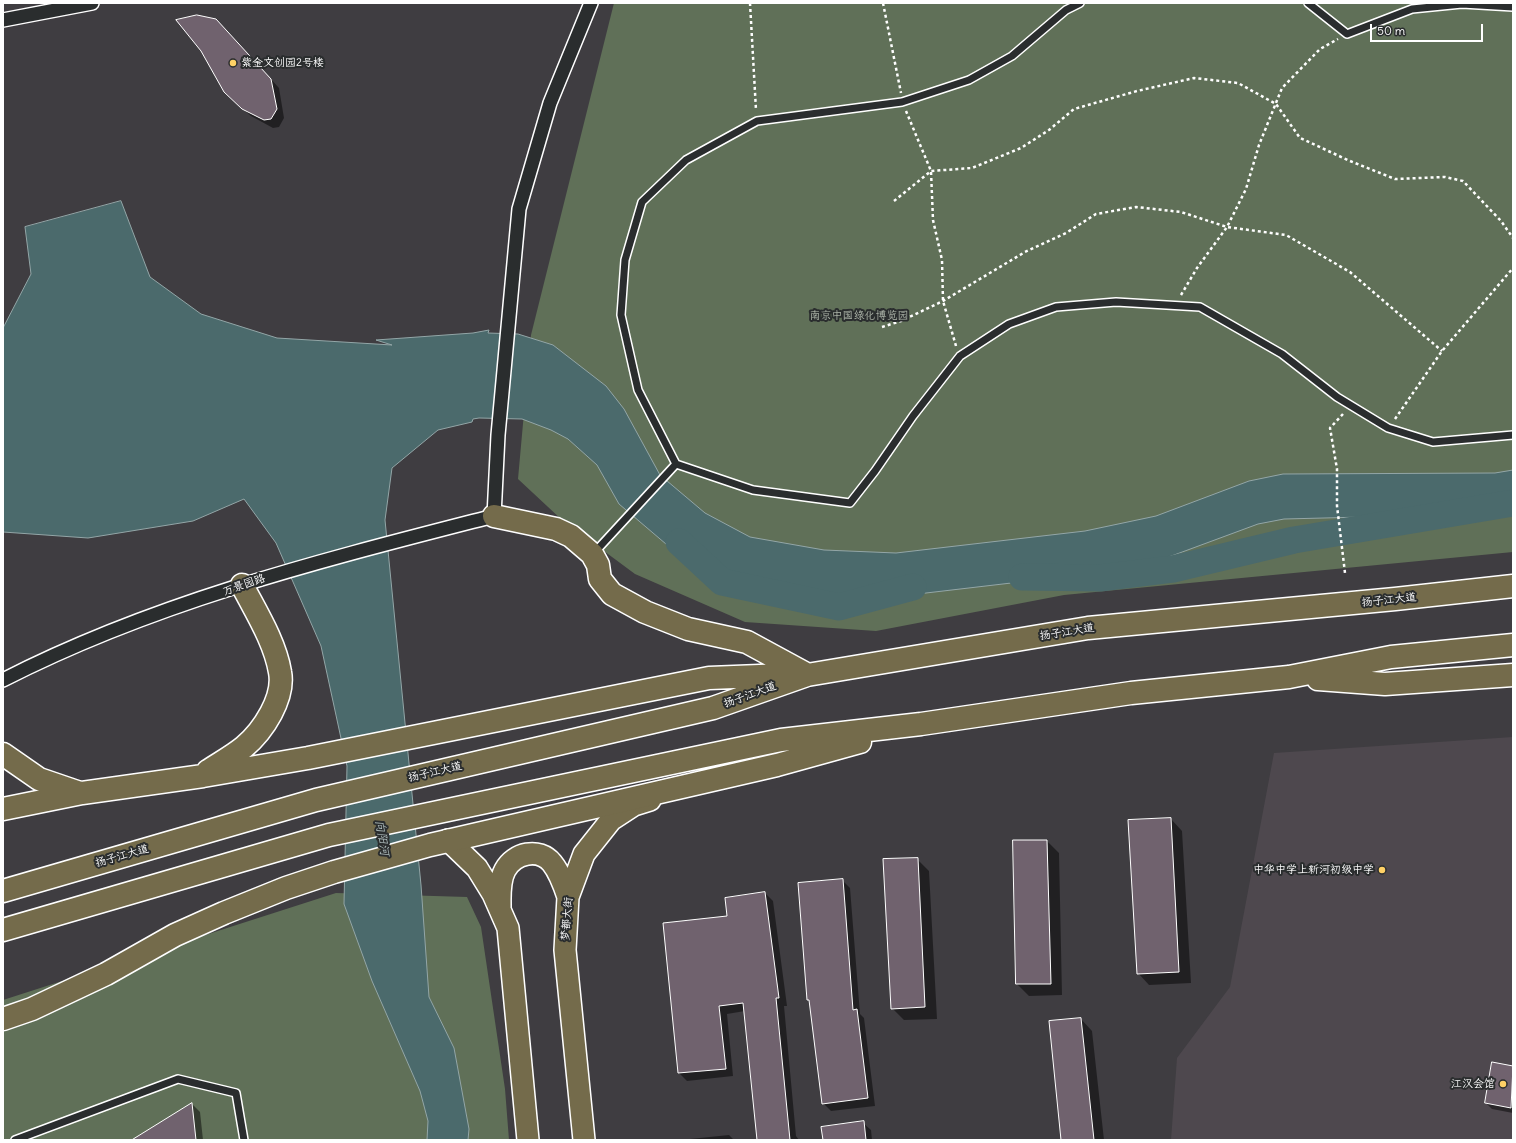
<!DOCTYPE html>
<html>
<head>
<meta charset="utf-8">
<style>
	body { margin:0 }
	#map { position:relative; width:1516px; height:1143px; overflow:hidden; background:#3f3d41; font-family:Delius,sans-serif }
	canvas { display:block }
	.frame { position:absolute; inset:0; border:4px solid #fff; pointer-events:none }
	.scale { position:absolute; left:1370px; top:24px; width:113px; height:18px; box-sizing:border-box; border:2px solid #fff; border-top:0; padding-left:5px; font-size:12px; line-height:14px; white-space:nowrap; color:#fff; -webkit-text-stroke:3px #2a2d2e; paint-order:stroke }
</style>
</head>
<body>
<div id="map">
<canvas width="1516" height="1143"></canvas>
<div class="frame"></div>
<div class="scale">50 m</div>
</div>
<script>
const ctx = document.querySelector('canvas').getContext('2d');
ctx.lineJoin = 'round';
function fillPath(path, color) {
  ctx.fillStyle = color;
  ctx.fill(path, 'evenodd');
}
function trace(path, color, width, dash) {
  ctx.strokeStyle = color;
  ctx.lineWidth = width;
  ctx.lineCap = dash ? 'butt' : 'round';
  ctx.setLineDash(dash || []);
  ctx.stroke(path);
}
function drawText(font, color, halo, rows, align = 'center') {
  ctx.font = font + ' Delius,"LXGW WenKai TC",sans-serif';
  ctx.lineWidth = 4;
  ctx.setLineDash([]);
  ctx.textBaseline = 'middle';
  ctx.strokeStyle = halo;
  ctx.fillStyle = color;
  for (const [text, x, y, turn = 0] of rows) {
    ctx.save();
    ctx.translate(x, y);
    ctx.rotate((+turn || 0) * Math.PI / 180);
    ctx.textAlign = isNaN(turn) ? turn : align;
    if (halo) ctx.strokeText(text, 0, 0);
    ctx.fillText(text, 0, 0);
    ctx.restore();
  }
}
const built = new Path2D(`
	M1513 737V1140H1171L1177 1058 1230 987 1274 753Z`);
const green = new Path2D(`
	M614 3H1513V552L1064 595 876 631 745 622 635 574 562 520 518 479 531 335Z
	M336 893 467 897 481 927 505 1089 509 1140H3V1000Z`);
const water = new Path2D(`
	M121 201 150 277 201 314 277 338 392 345 376 340 473 333 489 330 488 333 518 334 553 345 606 386 624 409 660 475 705 513 750 537 824 550 896 553 1085 531 1156 516 1249 481 1283 474 1495 473 1513 470V511L1483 514 1284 519 1258 524 1166 558 1088 574 892 597 813 594 724 577 673 550 619 504 597 465 568 439 551 430 522 419 479 418 473 419 472 422 438 430 392 468 385 520 421 885 429 997 454 1048 469 1129 468 1140H427L428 1121 420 1091 372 981 344 904 347 766 321 646 276 543 244 499 193 521 88 538 3 532V328L31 274 25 227Z`);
const shadow = new Path2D(`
	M224 28 279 88 284 118 279 127 273 128 251 116 233 100Z
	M1171 819 1182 831 1191 983 1149 985 1138 973Z
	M1014 841H1047L1059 853 1062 995 1029 996 1017 984Z
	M917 859 929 871 937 1019 904 1020 892 1008Z
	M842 880 850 888 860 1014 864 1018 875 1106 831 1111 823 1103 811 1002 808 999Z
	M765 893 773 901 787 1006H784L796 1136 799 1140H759L745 1011 727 1014 733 1076 687 1081 679 1073 728 917Z
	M1081 1019 1092 1031 1104 1140H1062Z
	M1493 1063 1513 1067V1113L1492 1109 1486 1103Z
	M192 1104 200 1112 203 1140H134Z
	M863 1123 871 1130 872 1140H824Z
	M729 1135 734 1140H690V1139Z`);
const river = new Path2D(`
	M679 542 722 582 839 607 913 587
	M1022 577 1100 578 1173 569 1294 540 1513 503`);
const building = new Path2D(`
	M197 15 216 19 271 79 277 109 271 119 264 120 242 109 224 92 201 51 176 20Z
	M1171 818 1179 972 1137 974 1128 820Z
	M1013 840H1047L1051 984H1016Z
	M918 858 925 1007 891 1009 883 859Z
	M843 879 853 1010 857 1009 868 1098 822 1104 809 1000H807L798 883Z
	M765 892 779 998H776L790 1140H757L743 1003 719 1006 726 1069 678 1073 663 923 727 916 725 898Z
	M1081 1018 1094 1140H1061L1049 1021Z
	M1492 1062 1513 1066 1511 1108 1485 1103Z
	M192 1103 196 1140H132Z
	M864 1121 866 1140H823L821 1127Z`);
const path = new Path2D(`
	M750 3 756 110
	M883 3 901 93
	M906 111 931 171 933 220 942 260 943 301 956 346
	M894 201 931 171 972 168 1021 148 1049 130 1074 109 1137 91 1194 78 1238 83 1276 104 1300 138 1350 161 1395 179 1445 177 1463 181 1501 221 1513 238
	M1181 295 1197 268 1227 227 1246 189 1259 145 1282 88 1320 49 1338 39
	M882 327 901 321 943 301 1025 252 1066 233 1096 214 1136 207 1181 212 1227 227 1286 235 1350 272 1442 351
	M1343 414 1330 428 1337 469V506L1345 573
	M1395 419 1442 351 1513 268`);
const service = new Path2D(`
	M1080 3 1066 10 1012 56 969 80 902 102 757 121 686 160 642 202 625 260 621 315 638 390 676 464 753 490 850 503 875 471 913 416 960 356 1009 324 1056 307 1116 302 1200 307 1282 354 1337 397 1388 428 1433 442 1513 435
	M1308 3 1347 34 1412 9 1462 4 1513 7
	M594 553 676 464
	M15 1140 178 1079 236 1093 244 1140`);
const minor = new Path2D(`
	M3 20 92 3
	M3 680C157 601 327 559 494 516L498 435 519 209 550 103 591 3`);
const primary = new Path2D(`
	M448 840 477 868 493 894 508 928 528 1140
	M500 907C500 895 499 881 505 870 514 853 539 847 552 863 560 873 564 885 568 897
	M584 1140 565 950 568 897 584 854 611 820 634 805 650 800`);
const trunk = new Path2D(`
	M494 516 556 529 571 536 592 554 598 565 600 579 612 594 645 612 688 629 747 642 806 674
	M1318 679 1385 684 1513 675
	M3 754 39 779 80 793
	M208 771C220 763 233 756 244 747 263 731 285 698 280 672 275 642 256 612 242 585
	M3 809 82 793 203 776 308 758 709 678 785 675
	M3 891 316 800 713 708 807 675 1088 628 1395 599 1513 586
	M3 930 329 835 781 740 921 724 1131 693 1289 677 1391 657 1513 645
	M3 1019 32 1009 106 974 175 935 224 913 286 888 334 872 430 845 777 765 860 742`);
const markers = [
	[233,63,4,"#ffd166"],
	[1382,870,4,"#ffd166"],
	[1503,1084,4,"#ffd166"]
];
const poiNames = [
	["紫金文创园2号楼",241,63,"left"],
	["中华中学上新河初级中学",1374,870],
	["江汉会馆",1495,1084]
];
const parkNames = [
	["南京中国绿化博览园",859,316]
];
const streetNames = [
	["万景园路",244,585,-19],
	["扬子江大道",1389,600,-6],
	["扬子江大道",1067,632,-9],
	["扬子江大道",750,695,-20],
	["扬子江大道",435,772,-13],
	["扬子江大道",122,856,-16],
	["梦都大街",567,919,-85]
];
const waterNames = [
	["向阳河",382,838,81]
];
fillPath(built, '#4e484e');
fillPath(green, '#607058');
fillPath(water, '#4b6a6c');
trace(water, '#93a6a7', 1);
fillPath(shadow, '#0007');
trace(river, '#4b6a6c', 27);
fillPath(building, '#70626e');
trace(building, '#fff', 1);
trace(service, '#fff', 10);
trace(minor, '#fff', 16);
trace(primary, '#fff', 24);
trace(trunk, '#fff', 25);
trace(path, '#fff', 2.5, [3, 3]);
trace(service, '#2a2d2e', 7);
trace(minor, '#2a2d2e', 13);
trace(primary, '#746b4b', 21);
trace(trunk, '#746b4b', 22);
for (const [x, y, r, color] of markers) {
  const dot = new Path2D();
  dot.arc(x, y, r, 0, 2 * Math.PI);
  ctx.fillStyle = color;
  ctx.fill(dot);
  trace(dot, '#2a2d2e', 1.5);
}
drawText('11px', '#fff', '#2a2d2e', poiNames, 'right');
drawText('11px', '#b0b8ac', '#2a2d2e', parkNames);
drawText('11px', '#fff', '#2a2d2e', streetNames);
drawText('italic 12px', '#aebcbd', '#2a2d2e', waterNames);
</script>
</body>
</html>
